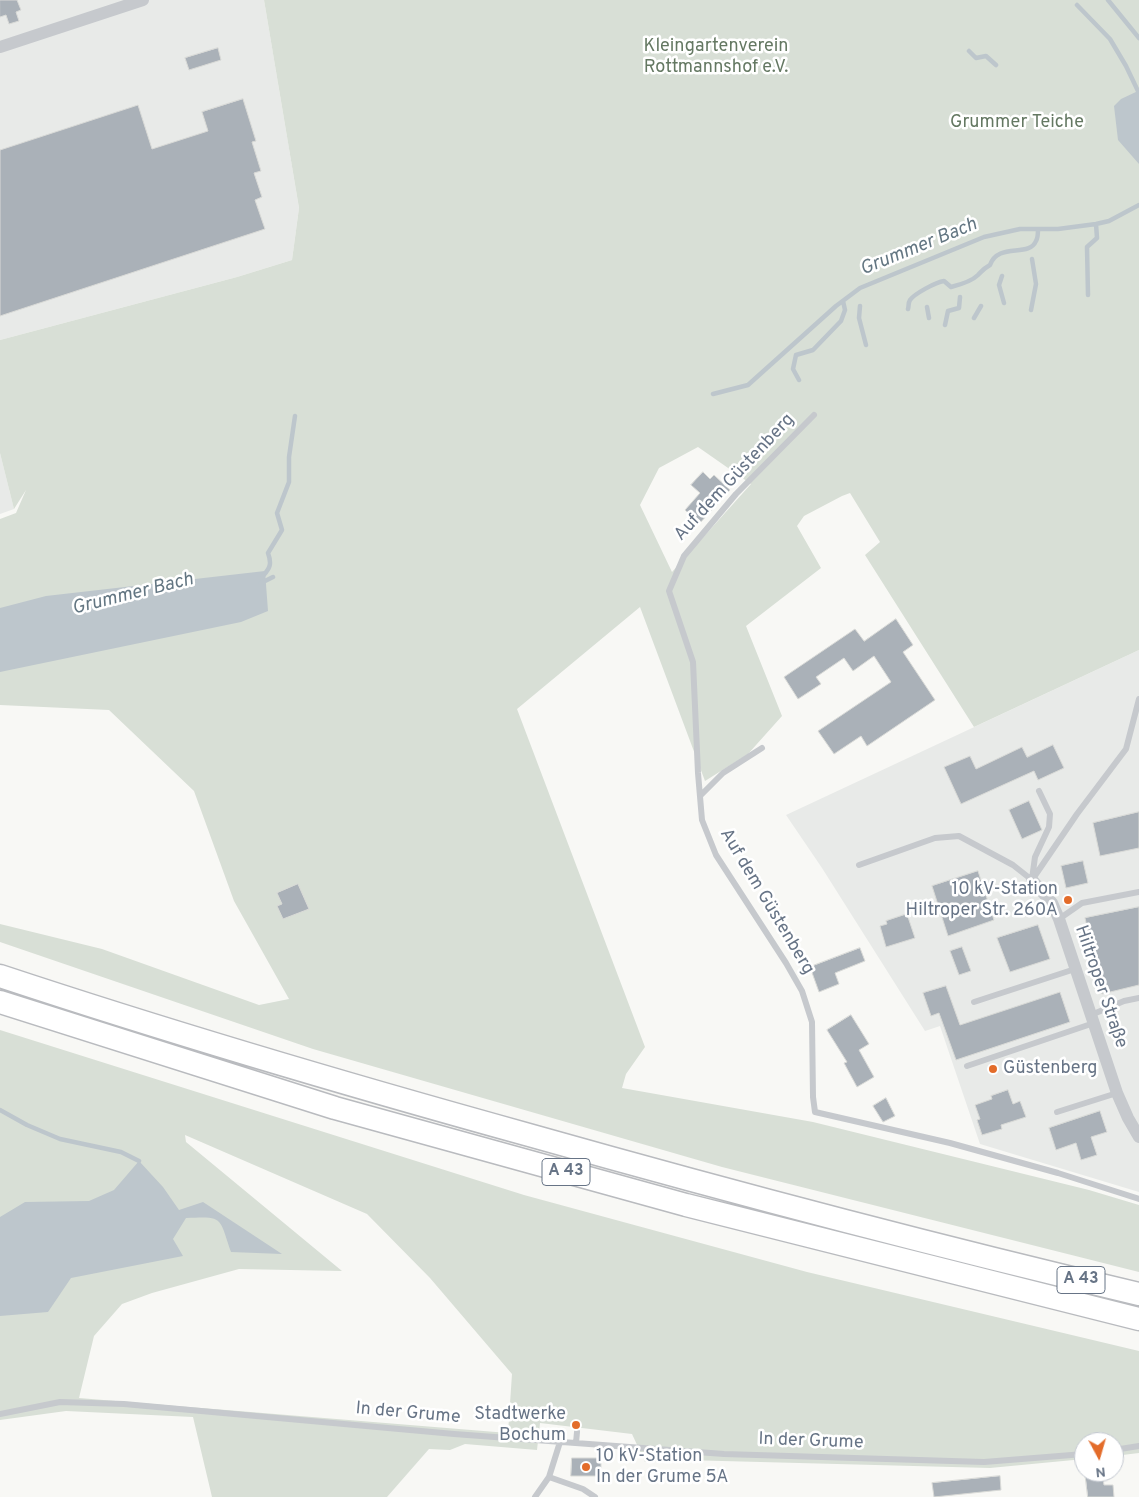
<!DOCTYPE html>
<html>
<head>
<meta charset="utf-8">
<style>
	body { margin:0 }
	#map { position:relative; width:1139px; height:1497px; overflow:hidden; background:#f8f8f5; font-family:Overpass,sans-serif }
	canvas { display:block }
	.north { position:absolute; left:1074px; top:1432px; width:50px; height:50px; box-sizing:border-box; background:#fff; border:1px solid #c2c7cf; border-radius:50%; rotate:174deg; font-size:14px; font-weight:700; line-height:20px; text-align:center; color:#677486 }
	.north::after { content:''; display:block; margin:auto; width:18px; height:22px; background:#e36c2a; clip-path:polygon(50% 0,100% 100%,50% 72%,0 100%) }
</style>
</head>
<body>
<div id="map">
<canvas width="1139" height="1497"></canvas>
<div class="north">N</div>
</div>
<script>
const ctx = document.querySelector('canvas').getContext('2d');
ctx.lineJoin = 'round';
function fillPath(path, color) {
  ctx.fillStyle = color;
  ctx.fill(path, 'evenodd');
}
function trace(path, color, width, dash) {
  ctx.strokeStyle = color;
  ctx.lineWidth = width;
  ctx.lineCap = dash ? 'butt' : 'round';
  ctx.setLineDash(dash || []);
  ctx.stroke(path);
}
function drawText(font, color, halo, rows, align = 'center') {
  ctx.font = font + ' Overpass,sans-serif';
  ctx.lineWidth = 5;
  ctx.setLineDash([]);
  ctx.textBaseline = 'middle';
  ctx.strokeStyle = halo;
  ctx.fillStyle = color;
  for (const [text, x, y, turn = 0] of rows) {
    ctx.save();
    ctx.translate(x, y);
    ctx.rotate((+turn || 0) * Math.PI / 180);
    ctx.textAlign = isNaN(turn) ? turn : align;
    if (halo) ctx.strokeText(text, 0, 0);
    ctx.fillText(text, 0, 0);
    ctx.restore();
  }
}
const built = new Path2D(`
	M0 0H264L299 208 292 260 237 277 0 340Z
	M0 453 14 509 0 514Z
	M1139 650V1192L980 1144 940 1026 925 1031 822 868 786 815Z`);
const green = new Path2D(`
	M264 0H1139V650L974 727 865 555 880 542 850 493 842 496 804 516 797 526 821 568 746 626 782 716 748 754 705 781 640 607 517 709 645 1047 626 1074 622 1088 813 1122 1089 1190 1139 1205V1272L722 1167 313 1049 0 942V924L102 949 259 1005 289 999 234 901 194 791 109 710 0 705V519L16 513 26 490 14 509 0 453V340L237 277 292 260 299 208ZM698 447 751 484 672 572 640 505 659 468Z
	M0 1030 524 1195 807 1272 1139 1351V1453L1114 1456V1442H1084V1459L990 1468 684 1460 645 1462 632 1434 540 1423 537 1450 465 1444 450 1450 429 1449 387 1497H212L193 1417 66 1411 0 1420ZM185 1135 367 1214 430 1278 512 1374 508 1433 79 1398 94 1336 122 1304 152 1293 239 1269 342 1271 186 1142Z`);
const water = new Path2D(`
	M1138 91 1139 93V164L1118 140 1114 106 1121 99Z
	M265 571 268 611 241 622 0 672V608L46 596Z
	M139 1161 163 1187 179 1210 203 1202 282 1254 231 1252C219 1217 224 1216 186 1218L173 1239 183 1256 71 1278 48 1312 0 1316V1217L25 1202 89 1201 114 1190Z`);
const stream = new Path2D(`
	M1108 0 1139 38
	M1077 5 1110 39 1126 66 1138 91
	M969 51 976 58 986 56 996 65
	M1002 276 999 285 1004 303
	M1088 295 1087 247 1097 238 1096 224
	M860 306 859 318 866 345
	M927 307 929 318
	M908 309C909 306 908 303 910 300 914 294 936 282 944 281L951 287C959 285 972 281 978 275 983 270 983 269 990 265 998 242 1029 258 1036 241 1038 238 1038 232 1038 229
	M1031 310 1036 284 1032 259
	M974 318 981 306
	M945 325 948 311 959 308 960 297
	M799 380 793 369 796 355 813 350 841 321 845 310 843 301
	M713 394 748 385 836 306 860 288 984 237 1020 229H1058L1096 224 1109 221 1139 205
	M263 576C270 568 272 564 268 553L282 530 277 513 289 482V457L295 416
	M261 583 273 577
	M0 1110 27 1125 60 1139 121 1152 139 1161`);
const building = new Path2D(`
	M0 0H17L21 10 16 12 19 21 9 24 6 15 0 17Z
	M218 48 221 60 189 70 185 58Z
	M243 99 256 141 252 142 261 171 254 173 262 197 255 200 265 229 0 316V150L138 105 152 149 208 131 202 112Z
	M703 472 710 479 714 475 730 490 699 524 685 510 700 493 691 485Z
	M896 619 913 645 903 652 935 700 867 746 861 736 834 754 818 731 891 682 874 656 853 671 844 658 816 677 821 684 798 699 784 677 855 629 864 641Z
	M1053 745 1064 768 1038 780 1034 771 961 804 944 767 970 756 976 769 1022 747 1027 757Z
	M1029 801 1042 830 1022 839 1009 810Z
	M1139 812V848L1100 856 1093 823Z
	M1083 861 1088 883 1066 888 1061 866Z
	M978 871 994 920 948 936 932 886Z
	M298 884 309 909 283 919 277 906 282 904 277 893Z
	M1139 907V985L1102 994 1085 918Z
	M907 914 915 938 886 947 880 926 887 924 886 921Z
	M1038 925 1050 959 1010 972 997 938Z
	M962 947 971 971 959 975 950 951Z
	M860 948 865 961 835 973 839 984 819 992 810 967Z
	M946 986 960 1025 1060 992 1070 1022 956 1060 939 1013 931 1016 923 993Z
	M851 1015 869 1044 859 1050 874 1077 857 1087 844 1063 847 1062 827 1030Z
	M1008 1090 1013 1104 1020 1101 1026 1117 1001 1125 1002 1129 982 1135 977 1120 980 1119 975 1105 992 1099 991 1096Z
	M886 1098 895 1116 883 1122 873 1106Z
	M1100 1111 1107 1132 1091 1137 1097 1155 1081 1160 1076 1143 1056 1150 1049 1128Z
	M572 1458H601V1476H571Z
	M1085 1472H1102L1104 1485H1113L1114 1497H1088Z
	M1000 1476 1001 1490 934 1497 932 1483Z`);
const service = new Path2D(`
	M814 415 736 494 684 556 669 591 693 662 698 773 702 820 716 855 786 963 802 991 812 1022 813 1097 815 1112 950 1143 1058 1173 1139 1199
	M701 795 723 773 762 748
	M859 865 935 838 959 836 1013 865 1032 880
	M1032 879 1035 857 1049 827 1050 814 1039 791
	M1032 880 1077 814 1126 749 1139 699
	M1059 919 1082 903 1139 892
	M974 1002 1075 969
	M1091 1015 1124 1001 1139 998
	M967 1066 1094 1023
	M1057 1112 1117 1093
	M0 1414 60 1402 124 1404 454 1434 724 1454 984 1462 1084 1454
	M576 1443 577 1432
	M1114 1450 1139 1446
	M549 1477 583 1489 595 1497
	M535 1497 549 1477 560 1442`);
const minor = new Path2D(`
	M0 47 143 0
	M1032 880 1052 903 1059 919 1117 1093 1128 1118 1139 1137`);
const motorway = new Path2D(`
	M0 976C175 1034 352 1086 529 1135 731 1192 935 1246 1139 1294
	M0 1002 335 1108 686 1205 1139 1319`);
const markers = [
	[1068,900,5,"#e36c2a"],
	[993,1069,5,"#e36c2a"],
	[576,1425,5,"#e36c2a"],
	[586,1467,5,"#e36c2a"]
];
const shields = [
	[566,1172,48],
	[1081,1280,48]
];
const shieldNames = [
	["A 43",566,1172],
	["A 43",1081,1280]
];
const parkNames = [
	["Kleingartenverein",716,47],
	["Rottmannshof e.V.",716,68],
	["Grummer Teiche",1017,123]
];
const streetNames = [
	["Auf dem Güstenberg",735,478,-47],
	["Auf dem Güstenberg",766,902,59],
	["Hiltroper Straße",1100,987,71],
	["In der Grume",408,1414,5],
	["In der Grume",811,1442,2]
];
const poiNames = [
	["10 kV-Station",1058,890],
	["Hiltroper Str. 260A",1058,911],
	["Güstenberg",1003,1069,"left"],
	["Stadtwerke",566,1415],
	["Bochum",566,1436],
	["10 kV-Station",596,1457,"left"],
	["In der Grume 5A",596,1478,"left"]
];
const waterNames = [
	["Grummer Bach",919,248,-22],
	["Grummer Bach",133,595,-14]
];
fillPath(built, '#e8eae8');
fillPath(green, '#d8dfd6');
fillPath(water, '#bdc6cc');
trace(stream, '#bdc6cc', 4.5);
fillPath(building, '#aab1b8');
trace(building, '#d9dad7', 1);
trace(motorway, '#b9bbbf', 25);
trace(service, '#c6c9cd', 6);
trace(minor, '#c6c9cd', 12);
trace(motorway, '#fff', 22);
for (const [x, y, r, color] of markers) {
  const dot = new Path2D();
  dot.arc(x, y, r, 0, 2 * Math.PI);
  ctx.fillStyle = color;
  ctx.fill(dot);
  trace(dot, '#fff', 2);
}
for (const [x, y, w] of shields) {
  const box = new Path2D();
  box.roundRect(x - w / 2, y - 13.5, w, 27, 4);
  ctx.fillStyle = '#fff';
  ctx.fill(box);
  trace(box, '#677486', 1);
}
drawText('bold 16px', '#677486', null, shieldNames);
drawText('18px', '#647862', '#fff', parkNames);
drawText('18px', '#677486', '#fff', streetNames);
drawText('18px', '#677486', '#fff', poiNames, 'right');
drawText('italic 19px', '#637682', '#fff', waterNames);
</script>
</body>
</html>
